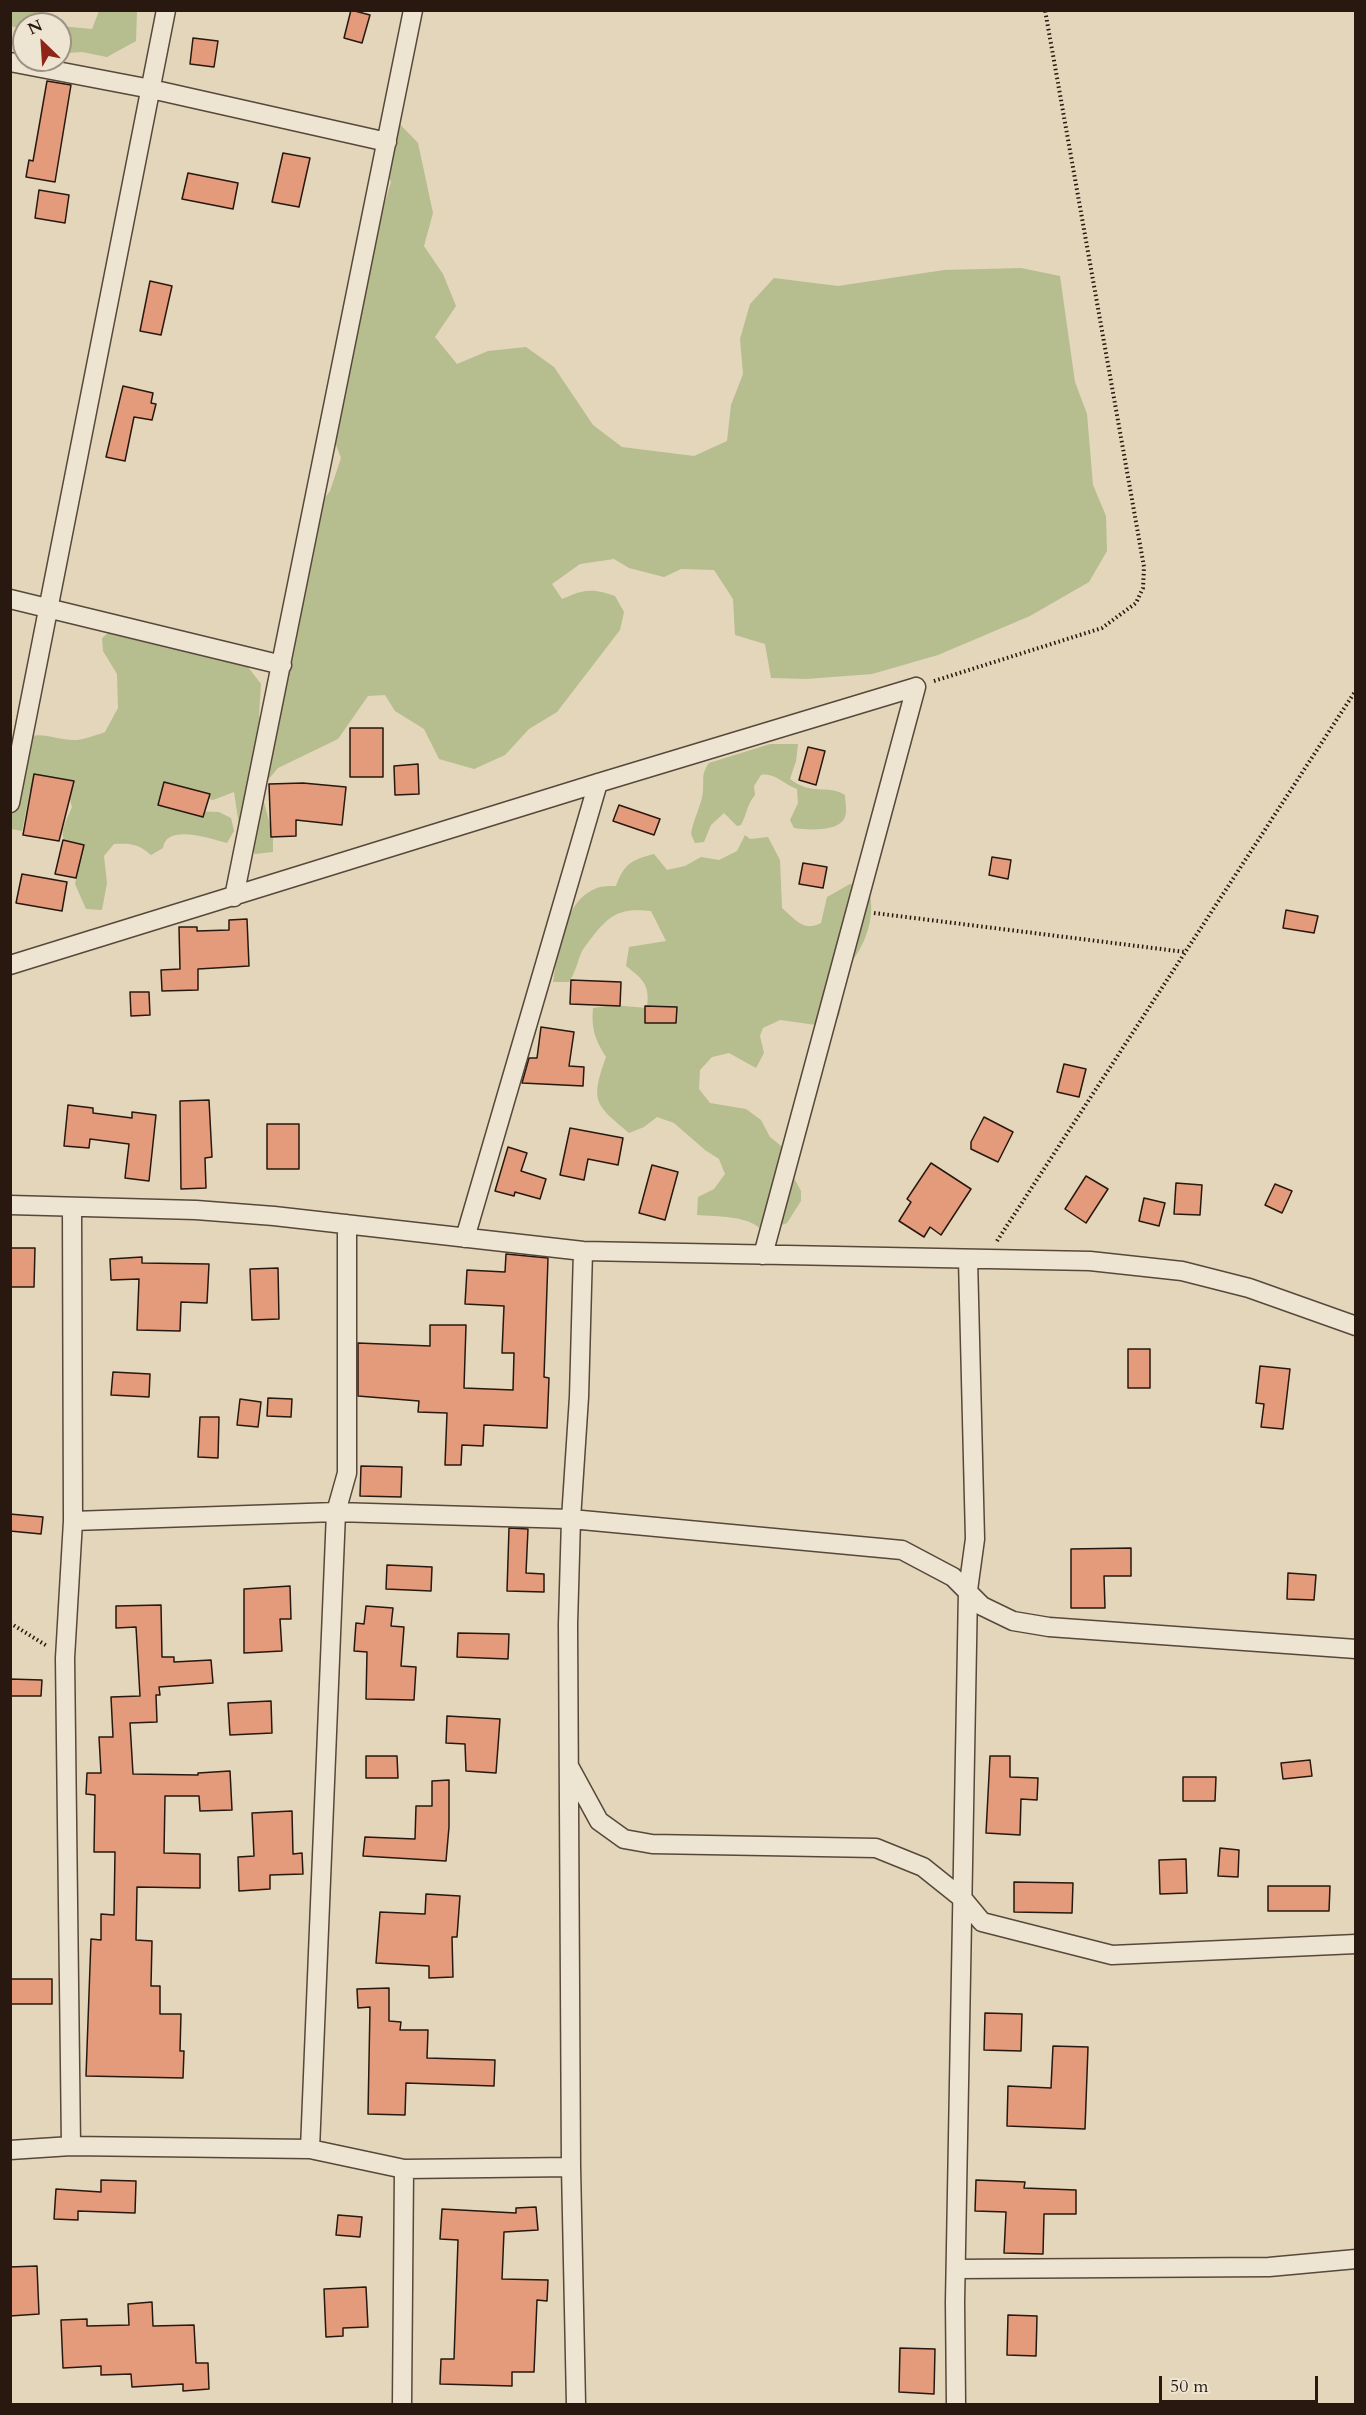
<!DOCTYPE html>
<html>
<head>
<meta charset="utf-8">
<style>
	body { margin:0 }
	#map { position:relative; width:1366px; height:2415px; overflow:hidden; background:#e3d6ba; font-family:Cardo,serif }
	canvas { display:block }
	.frame { position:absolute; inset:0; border:12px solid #28180f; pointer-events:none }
	.north { position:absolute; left:12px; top:12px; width:60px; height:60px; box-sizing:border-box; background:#ede4d2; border:2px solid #9e9284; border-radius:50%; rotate:335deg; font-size:16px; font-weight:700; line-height:24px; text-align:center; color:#28180f }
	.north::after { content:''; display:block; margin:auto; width:21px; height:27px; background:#8f2418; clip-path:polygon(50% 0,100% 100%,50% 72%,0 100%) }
	.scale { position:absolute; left:1159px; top:2376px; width:159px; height:27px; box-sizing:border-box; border:3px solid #28180f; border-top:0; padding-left:8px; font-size:18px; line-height:21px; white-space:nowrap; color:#28180f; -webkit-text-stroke:4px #ede4d2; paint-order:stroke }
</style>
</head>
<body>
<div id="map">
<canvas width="1366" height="2415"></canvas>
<div class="frame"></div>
<div class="north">N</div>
<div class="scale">50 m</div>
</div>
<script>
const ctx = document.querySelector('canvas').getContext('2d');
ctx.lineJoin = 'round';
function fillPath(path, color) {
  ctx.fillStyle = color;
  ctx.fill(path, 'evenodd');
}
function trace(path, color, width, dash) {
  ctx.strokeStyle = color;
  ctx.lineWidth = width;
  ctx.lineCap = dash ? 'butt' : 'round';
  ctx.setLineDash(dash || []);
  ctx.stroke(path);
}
const green = new Path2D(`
	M11 10 40 11 44 20 50 24H24V30L11 26Z
	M99 11H137L136 41 107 57 82 52 65 53 60 50V26L92 29Z
	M393 117 418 143 433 213 424 246 443 274 456 306 435 337 457 364 488 351 526 347 554 367 593 425 622 447 694 456 727 441 731 405 743 374 740 339 750 304 774 278 838 286 944 270 1021 268 1060 276 1075 382 1087 414 1093 485 1106 516 1107 551 1089 582 1030 616 938 655 872 674 806 679 771 678 765 644 735 635 733 599 714 570 681 569 664 577 629 568 614 559 580 564 552 584 562 599C584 589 592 588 615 596L624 612 620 630 557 712 529 729 505 755 474 769 439 759 424 729 395 711 385 695 368 696 338 739 278 768 267 781 263 799 273 835V852L255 854 239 825 234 792 213 800 174 791 191 811 219 812 231 818 234 831 227 843C212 839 166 823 163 848L151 855C139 844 130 843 114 844L104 856 107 883 102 910 86 909 75 884 80 861C59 835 58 838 72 807L66 785 39 781 30 791 22 831 11 829 10 792 30 736C48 733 59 741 77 740 86 739 96 735 105 732L118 708 117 674 103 651 102 638 113 629 245 663 261 684 259 715 263 729 308 520 330 491 341 458 329 426 374 238 391 182 379 150Z
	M770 744H798L796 761 790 779C811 796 828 784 845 795 845 803 848 812 844 819 837 832 806 830 794 828L790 820 798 803 797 789C785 785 774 772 761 775L754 786 755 795C747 804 747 814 741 825L737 826 724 813 711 825 704 842 695 843 691 834C693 819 702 805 703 791 704 779 701 774 709 763Z
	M745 835 750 839 768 837 780 860 782 908C796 920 803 932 821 923L827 897 850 884 868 886C875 910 870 933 857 954 852 961 845 969 843 979 841 995 845 1015 831 1027L780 1020 763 1028 760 1036 764 1053 756 1068 729 1053 712 1057 700 1070 699 1089 710 1103 746 1109 761 1120 770 1137 785 1149 788 1167 801 1191V1201L787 1223 770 1229 762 1230C747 1215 718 1217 697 1215L698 1197 714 1189 725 1174 719 1159 705 1150 674 1123 657 1117 644 1127 629 1133C595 1104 590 1102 606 1057 595 1040 591 1028 593 1008L612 1005 647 1008C650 985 644 980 626 966L629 947 666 941 651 911C622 908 611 913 593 936 590 940 585 946 582 951 577 963 576 971 569 982H553C558 952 563 900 597 888 602 886 610 886 616 886 624 864 631 860 654 854L667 870 685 866 701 857 719 860 737 851Z`);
const building = new Path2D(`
	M351 10 370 15 362 43 344 38Z
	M193 38 218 41 214 67 190 64Z
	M47 81 71 85 55 182 26 177 29 160 33 161Z
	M283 153 310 158 299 207 272 202Z
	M188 173 238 183 233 209 182 199Z
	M39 190 69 195 65 223 35 218Z
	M150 281 172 286 161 335 140 331Z
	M123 386 153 393 151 403 156 404 152 420 134 417 125 461 106 457Z
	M350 728H383V777H350Z
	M808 747 825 751 816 785 799 780Z
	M418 764 419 794 395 795 394 766Z
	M34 774 74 781 59 841 23 835Z
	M164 782 210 794 203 817 158 805Z
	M303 783 346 787 342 825 296 820V836L271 837 269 784Z
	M619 805 660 819 654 835 613 821Z
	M63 840 84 845 76 878 55 874Z
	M992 857 1011 860 1008 879 989 875Z
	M803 863 827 867 823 888 799 884Z
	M22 874 67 882 62 911 16 903Z
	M1286 910 1318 916 1314 933 1283 928Z
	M247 919 249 966 198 969V990L162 991 161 970 180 969 179 927H197V931L229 930V920Z
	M571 980 621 982 620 1006 570 1004Z
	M130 992H149L150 1015 131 1016Z
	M645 1006 677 1007 676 1023H645Z
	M541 1027 574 1032 569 1066 584 1067 583 1086 522 1083 529 1058H537Z
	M1064 1064 1086 1069 1079 1097 1057 1092Z
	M209 1100 212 1157 205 1158 206 1188 181 1189 180 1101Z
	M68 1105 93 1108V1113L132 1118V1112L156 1115 149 1181 125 1178 129 1144 90 1139 89 1148 64 1146Z
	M984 1117 1013 1132 998 1162 971 1149V1142Z
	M267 1124H299V1169H267Z
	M570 1128 623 1138 618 1165 588 1159 584 1180 560 1175Z
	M508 1147 527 1153 521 1171 546 1179 540 1199 515 1192 514 1196 495 1191Z
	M931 1163 971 1189 941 1235 930 1227 924 1237 899 1221 911 1202 907 1199Z
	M652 1165 678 1172 665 1220 639 1213Z
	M1086 1176 1108 1189 1086 1223 1065 1209Z
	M1176 1183 1202 1185 1200 1215 1174 1214Z
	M1275 1184 1292 1191 1282 1213 1265 1205Z
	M1144 1198 1165 1203 1159 1226 1139 1221Z
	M11 1248H35L34 1287H11Z
	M506 1254 548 1258 544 1377 549 1378 547 1428 484 1425 483 1446 462 1445 461 1465H445L447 1413 418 1412 419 1401 358 1396V1343L430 1346V1325H466L464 1388 513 1390 514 1353H502L504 1306 465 1304 467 1270 505 1272Z
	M142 1257V1263L209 1264 207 1303 181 1302 180 1331 137 1330 139 1279 111 1280 110 1259Z
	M278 1268 279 1319 252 1320 250 1269Z
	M1128 1349H1150V1388H1128Z
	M1260 1366 1290 1369 1283 1429 1261 1427 1264 1404 1256 1403Z
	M113 1372 150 1374 149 1397 111 1395Z
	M268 1398 292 1399 291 1417 267 1416Z
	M240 1399 261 1402 258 1427 237 1425Z
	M200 1417H219L218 1458 198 1457Z
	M361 1466 402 1467 401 1497 360 1496Z
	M10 1514 43 1517 41 1534 10 1531Z
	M509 1528 528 1529 526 1573 544 1574V1592L507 1591Z
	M1131 1548V1576H1104L1105 1608H1071V1549Z
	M387 1565 432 1567 431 1591 386 1589Z
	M1288 1573 1316 1575 1314 1600 1287 1599Z
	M290 1586 291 1619H280L282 1651 244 1653V1589Z
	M161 1605 162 1657H174V1662L211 1660 213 1683 159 1687 160 1695H156L157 1722 130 1723 133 1774 198 1775V1773L230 1771 232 1810 200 1811 199 1796H165L164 1853 200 1854V1888L137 1887 136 1940 152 1941 151 1986H160V2014H181L180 2051H184L183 2078 86 2076 91 1939 101 1940V1914L114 1915 115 1852H94L95 1795 86 1794 87 1773H101L99 1737H113L111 1697 140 1696 136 1627 116 1628V1606Z
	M366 1606 393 1608 391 1626 404 1627 401 1666 416 1667 414 1700 366 1699 367 1652 354 1651 356 1623 364 1624Z
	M458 1633 509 1634 508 1659 457 1657Z
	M10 1679 42 1680 41 1696H10Z
	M271 1701 272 1733 230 1735 228 1703Z
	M447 1716 500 1719 496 1773 466 1771 465 1744 446 1743Z
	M366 1756H397L398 1778H366Z
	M990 1756H1010V1777L1038 1778 1037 1800 1021 1799 1020 1835 986 1833Z
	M1310 1760 1312 1776 1283 1779 1281 1763Z
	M1183 1777H1216L1215 1801H1183Z
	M449 1780V1827L446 1861 363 1856 365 1837 415 1839 416 1806H432V1781Z
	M292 1811 293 1854 302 1853 303 1874 270 1875V1889L239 1891 238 1857 254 1856 252 1813Z
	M1220 1848 1239 1850 1238 1877 1218 1876Z
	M1186 1859 1187 1893 1160 1894 1159 1860Z
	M1014 1882 1073 1883 1072 1913 1014 1912Z
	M1268 1886H1330L1329 1911H1268Z
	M426 1894 460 1896 457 1937H452L453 1977 429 1978V1966L376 1963 380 1912 425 1914Z
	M10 1979H52V2004H10Z
	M389 1988V2021L401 2022 400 2030H428L427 2058 495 2060 494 2086 406 2083 405 2115 368 2114 370 2007 358 2008 357 1989Z
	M985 2013 1022 2014 1021 2051 984 2050Z
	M1053 2046 1088 2047 1085 2129 1007 2126 1008 2086 1051 2088Z
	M101 2180 136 2181 135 2213 78 2211V2220L54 2219 56 2189 101 2192Z
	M976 2180 1025 2182 1024 2188 1076 2190V2214H1044L1043 2254 1004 2253 1006 2212 975 2211Z
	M536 2207 538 2230 504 2232 502 2279 548 2280 547 2301 537 2300 534 2372H512V2386L440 2384 441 2359H454L458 2240 440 2239 442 2209 516 2213V2208Z
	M338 2215 362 2217 360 2237 336 2235Z
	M37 2266 39 2314 10 2316V2267Z
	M366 2287 368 2327 343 2328V2336L326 2337 324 2289Z
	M152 2302 153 2326 194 2325 196 2363H208L209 2389 183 2391V2384L132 2387 131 2374 101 2375V2366L63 2368 61 2320 87 2319V2326L129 2325 128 2304Z
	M1008 2315 1037 2316 1036 2356 1007 2355Z
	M900 2348 935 2349 934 2394 899 2392Z`);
const path = new Path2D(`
	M934 681 1102 628 1136 603 1143 588 1144 567 1045 10
	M874 913 1185 952
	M997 1241 1356 690
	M10 1623 47 1646`);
const street = new Path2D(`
	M10 62 151 89 387 142
	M10 599 282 665
	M10 803 166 10
	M234 897 413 10
	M10 965 598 783 916 687
	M10 1205 196 1210 274 1216 583 1251 1090 1261 1182 1271 1249 1288 1356 1326
	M465 1238 598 783
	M763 1255 916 687
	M73 1521 336 1512 571 1519 902 1550 953 1577 982 1606 1013 1621 1049 1627 1356 1649
	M569 1766 599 1821 624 1839 652 1844 876 1848 923 1867 963 1899 982 1922 1112 1955 1356 1944
	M71 2146 65 1658 73 1521 72 1208
	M310 2149 336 1512 347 1473V1224
	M10 2150 71 2146 310 2149 404 2169 571 2167
	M956 2269 1269 2267 1356 2259
	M402 2404 404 2169
	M576 2404 571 2167 568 1624 571 1519 579 1397 583 1251
	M956 2404 955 2302 968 1590 975 1539 968 1259`);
fillPath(green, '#b6bd8e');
fillPath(building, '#e39b7b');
trace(building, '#28180f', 1.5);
trace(street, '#57483a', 21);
trace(path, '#28180f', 4, [1.5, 3]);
trace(street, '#ede4d2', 18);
</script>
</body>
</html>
